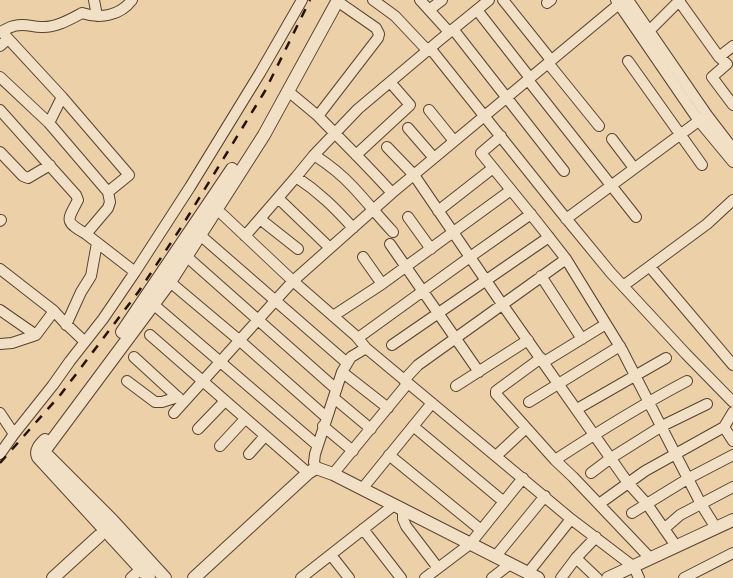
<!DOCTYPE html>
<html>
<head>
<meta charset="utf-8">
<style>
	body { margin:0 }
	canvas { display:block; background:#ebd0a8 }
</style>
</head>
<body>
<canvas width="733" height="578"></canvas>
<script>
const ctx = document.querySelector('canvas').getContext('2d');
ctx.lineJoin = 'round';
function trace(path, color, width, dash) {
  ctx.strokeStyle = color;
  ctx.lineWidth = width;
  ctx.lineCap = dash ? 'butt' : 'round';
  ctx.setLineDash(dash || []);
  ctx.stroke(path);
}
const minor = new Path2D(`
	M94 0 97 16
	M373 0 395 16 427 50
	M420 0 449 32
	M503 0 551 60
	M616 0 699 121 733 162
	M628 0 707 115 733 149
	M337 1 376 28 379 34 378 38 318 116C343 142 368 166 392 193
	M679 1 719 57 727 64 712 77 733 105
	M547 3 551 0
	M429 10 442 0
	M477 10 530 78
	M453 29 564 171
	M0 32C5 30 9 27 14 26 26 23 31 27 41 27 55 28 69 20 82 13 100 19 120 16 132 0
	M2 32 62 97 129 175 108 192 110 202 108 208 86 234 135 272
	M645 35 680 0
	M0 46 8 39
	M430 48 560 211 611 273 686 354 733 402
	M719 57 733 46
	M628 61 702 165
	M548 63 599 126
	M0 77 49 123
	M528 80 636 217
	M288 91 318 116
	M62 97 49 123 108 192
	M0 110 76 195 78 200C67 221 64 221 86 234
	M429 110 454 141
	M408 128 434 158
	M501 136 481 153 537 222 566 259 622 350 701 504 716 528
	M612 139 634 168
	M387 147 414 175 502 304 628 483 647 504 676 546
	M0 152 23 176 28 178 50 165
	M314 155C328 164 342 175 353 187 367 202 379 217 393 232
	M356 155 410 105 390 82
	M296 177C319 192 335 208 353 228
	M278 198 330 248
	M438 211 493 168
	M222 214 293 281 356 336 366 348 571 519 634 567 639 578
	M408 217 431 249
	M260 219 298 249
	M566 219 704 117
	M0 221 1 220
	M200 235 347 363
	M245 236 296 177 314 155 358 109 441 39 489 0
	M390 244 479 372
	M186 256 336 389
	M363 257 382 284
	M650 267 733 365
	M0 269 54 311 36 335 0 310
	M541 276 582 339
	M170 282 239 340 326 417
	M623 286 707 224 733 200
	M153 304 317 445
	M54 311 64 322 85 342
	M333 316 382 284 511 190
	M66 325 81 292 91 276 97 243
	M150 335 308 473
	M358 338 470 257 531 214
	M0 344 12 343 36 335
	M392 345 549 237
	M134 357 183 402
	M541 358 496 391V394L555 460 573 477 650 558
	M544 362 606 324
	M342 372 388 408
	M404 380 418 365 566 259
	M127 381 155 402H162L178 397
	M456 386 528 340
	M334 398 371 429
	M529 402 620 346
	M577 409 666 358
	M0 413 14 434
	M174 413 293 281 392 193 619 4 626 0
	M323 426 353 451
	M413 426 504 502
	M724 427 733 441
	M198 429 225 401
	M220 446 245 419
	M0 454 14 434 53 385 70 361 103 319 135 272 190 187 260 73 302 0
	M249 454 265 436
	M389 455 481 530
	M496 456 526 428
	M555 460C598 432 641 405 687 381
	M316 468 314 462 315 454 342 372 351 357 366 348
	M591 473 611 458 662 426 707 404
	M333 474 408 383
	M362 489 432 403
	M599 504 645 471 724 427 733 412
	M403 510V519L406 526 438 568
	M632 513 689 478 733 455
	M363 529 401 578
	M664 529 680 515 733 487
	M331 555 349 578
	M495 557 545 496
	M576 558 597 578
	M528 573 571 519
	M131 578 141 569
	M301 578 394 505
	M425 578 470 544 523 478
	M492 578 510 564
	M561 578 576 558 596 537
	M684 578 733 553`);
const tertiary = new Path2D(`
	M122 332 232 169
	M45 440C40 445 35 450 38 457L149 578
	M53 578 99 536
	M165 578 112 520 46 454 45 450 170 282 264 135 338 0
	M194 578 308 473 316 468 333 474 538 578
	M608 578 733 520`);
const rail = new Path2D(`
	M0 463 61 394 139 291 182 226 265 91 310 0`);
trace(minor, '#584231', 12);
trace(tertiary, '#584231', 14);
trace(minor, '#f2e0c6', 10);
trace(tertiary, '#f2e0c6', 12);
trace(rail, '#271209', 2.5, [9, 9]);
</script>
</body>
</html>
